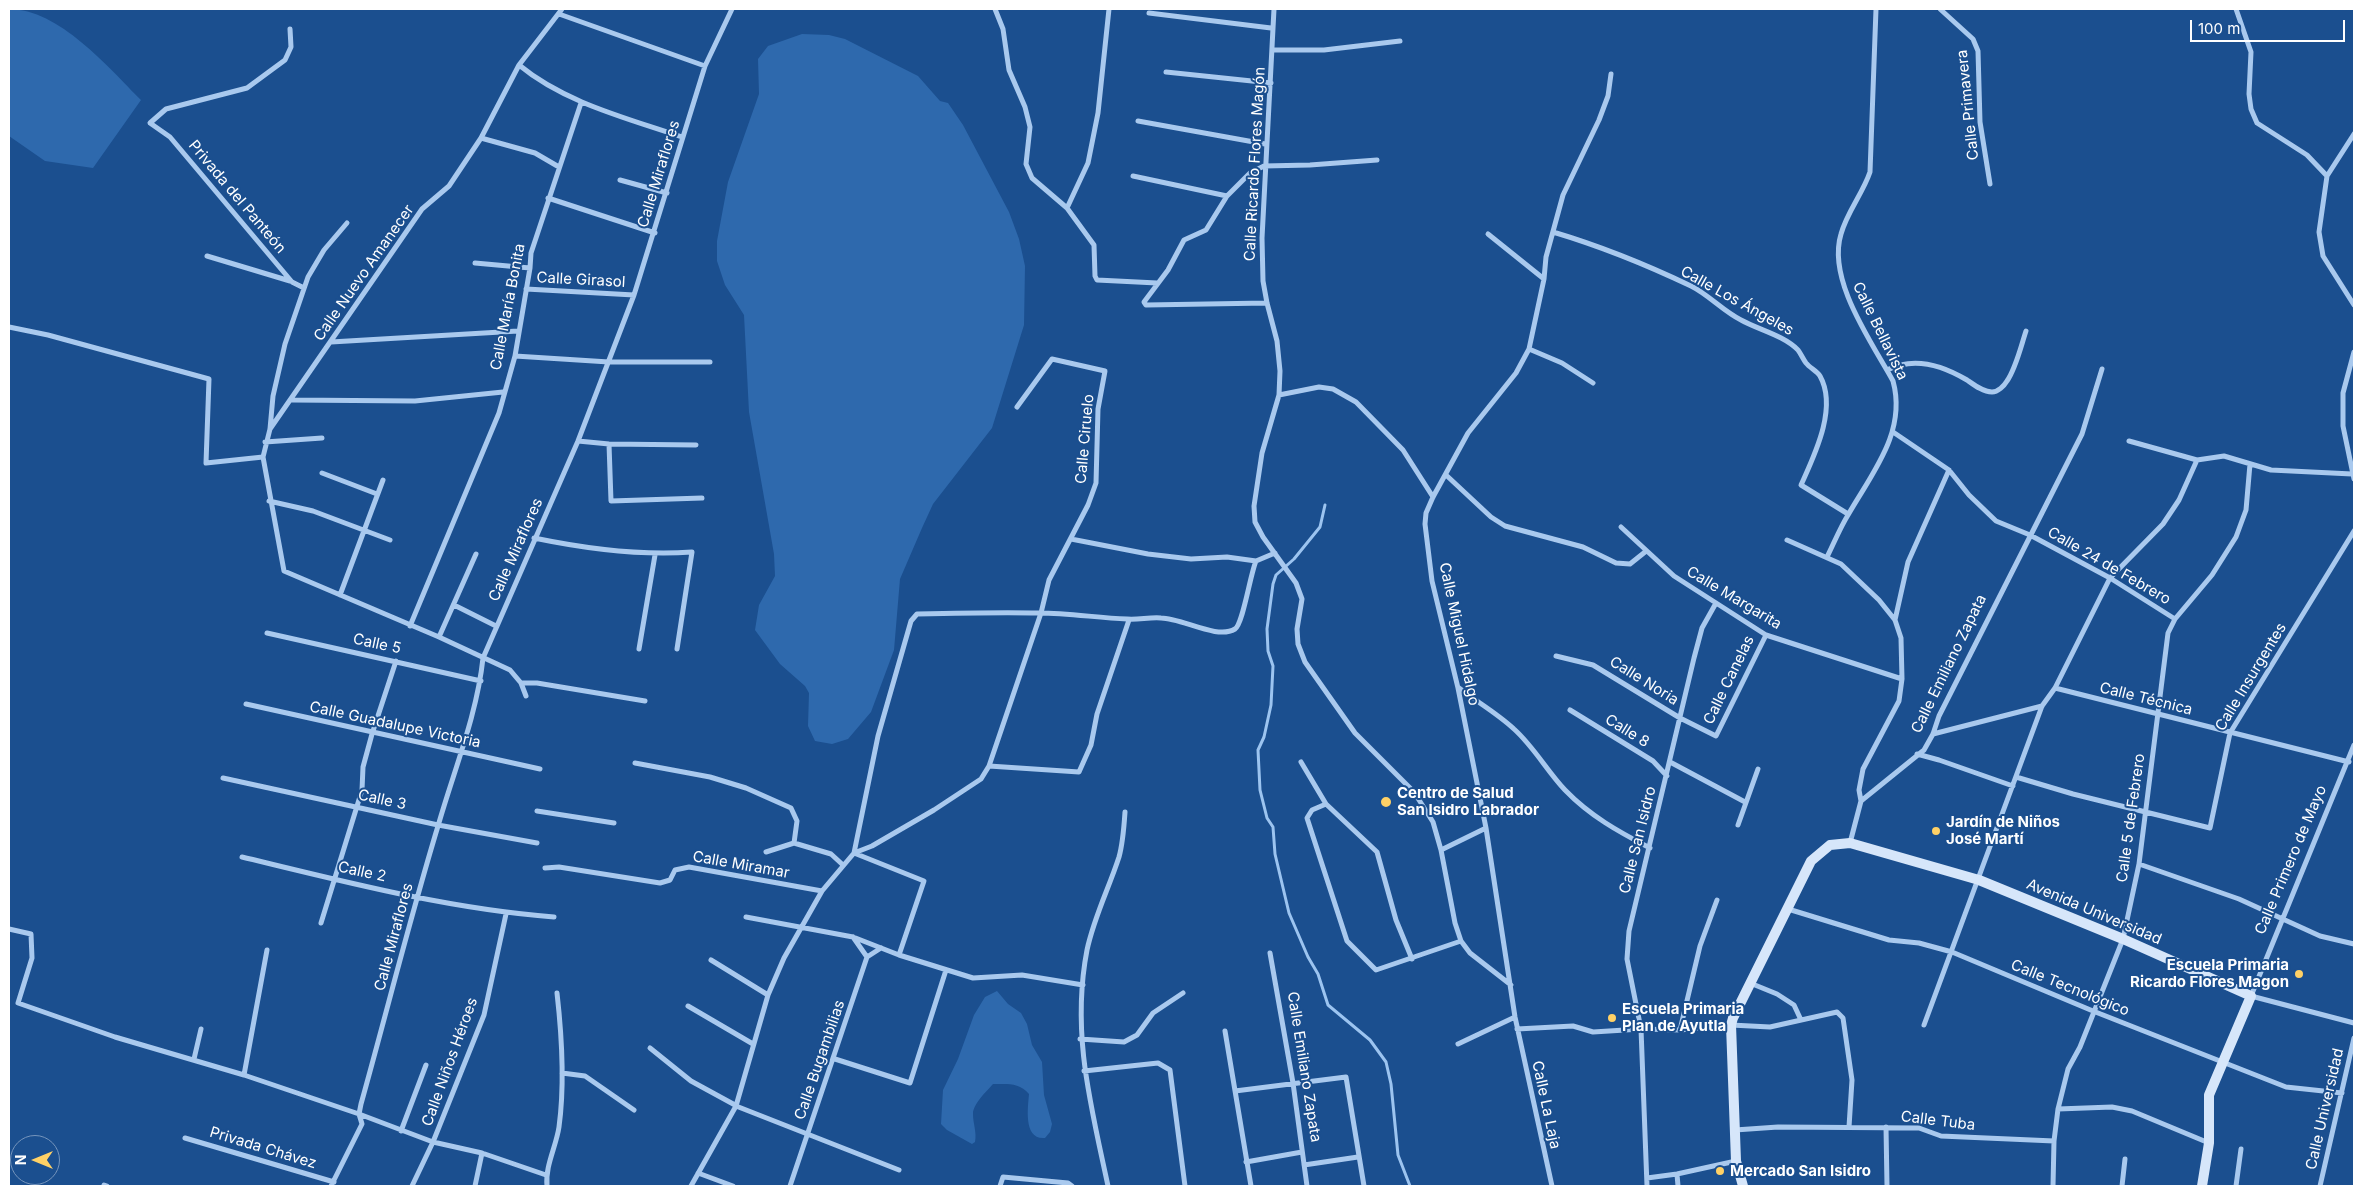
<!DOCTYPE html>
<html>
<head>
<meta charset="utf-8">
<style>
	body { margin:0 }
	#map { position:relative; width:2363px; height:1195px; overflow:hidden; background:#1b4f8f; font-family:Inter,sans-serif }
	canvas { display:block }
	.frame { position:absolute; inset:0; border:10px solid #fff; pointer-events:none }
	.north { position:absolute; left:10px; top:1135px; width:50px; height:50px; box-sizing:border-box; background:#1b4f8f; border:1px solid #7695bc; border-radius:50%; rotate:270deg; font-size:14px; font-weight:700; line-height:20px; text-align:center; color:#fff }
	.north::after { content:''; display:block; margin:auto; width:18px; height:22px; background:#ffd166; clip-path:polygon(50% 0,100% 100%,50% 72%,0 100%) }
	.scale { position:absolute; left:2190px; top:20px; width:155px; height:22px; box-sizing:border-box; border:2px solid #fff; border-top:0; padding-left:6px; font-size:15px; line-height:18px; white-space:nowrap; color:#fff; -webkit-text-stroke:4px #1b4f8f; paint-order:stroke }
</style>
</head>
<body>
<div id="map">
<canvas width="2363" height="1195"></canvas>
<div class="frame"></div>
<div class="north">N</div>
<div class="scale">100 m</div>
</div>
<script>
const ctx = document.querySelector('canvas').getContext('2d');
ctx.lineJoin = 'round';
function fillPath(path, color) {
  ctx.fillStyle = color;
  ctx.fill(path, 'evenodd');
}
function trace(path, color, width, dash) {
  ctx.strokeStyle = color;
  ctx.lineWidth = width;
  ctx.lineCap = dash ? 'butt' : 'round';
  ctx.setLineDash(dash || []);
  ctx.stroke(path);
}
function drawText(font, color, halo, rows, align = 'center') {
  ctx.font = font + ' Inter,sans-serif';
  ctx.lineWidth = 4;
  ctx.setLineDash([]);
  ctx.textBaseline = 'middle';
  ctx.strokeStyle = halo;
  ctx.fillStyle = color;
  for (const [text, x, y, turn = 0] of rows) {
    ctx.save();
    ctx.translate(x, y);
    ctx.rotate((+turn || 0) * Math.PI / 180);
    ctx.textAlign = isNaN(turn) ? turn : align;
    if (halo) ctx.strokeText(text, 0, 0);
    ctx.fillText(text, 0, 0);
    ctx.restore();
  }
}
const green = new Path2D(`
	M9 9C59 9 108 67 141 100L93 168 45 161 9 136Z
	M802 34 829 35 845 39 918 76 940 101 948 103 963 125 1009 212 1019 239 1025 266 1024 325 992 428 933 504 922 528 900 579 894 650 871 712 848 739 832 744 815 741 808 726 809 693 805 686 780 664 755 630 759 605 775 576 774 554 749 412 744 315 725 285 717 261V241L728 182 759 94 758 59 768 46Z
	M997 991 1008 1004 1021 1013 1027 1024 1032 1045 1042 1062 1044 1095 1052 1124 1050 1132 1045 1138C1023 1140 1028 1107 1029 1094 1019 1082 1007 1084 993 1084 986 1092 973 1104 973 1114 973 1124 977 1132 975 1142L972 1144 947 1130 941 1124 943 1090 958 1059 974 1015 985 997Z`);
const stream = new Path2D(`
	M1325 505 1320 527 1294 559 1276 575 1273 584 1267 629 1268 651 1273 666 1271 705 1264 737 1258 750 1260 790 1267 818 1273 827 1275 854 1289 913 1308 957 1318 974 1328 1005 1370 1040 1386 1062 1391 1084 1398 1155 1410 1186`);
const street = new Path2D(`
	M995 9 1003 29 1009 70 1025 107 1030 127 1026 164 1032 178 1067 208 1094 245 1095 276 1097 280 1157 283
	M1274 9 1262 238 1263 281 1267 303 1277 341 1280 371 1279 395 1262 453 1254 506 1255 522 1263 537 1296 583 1302 599 1297 629 1298 644 1305 662 1355 733 1414 792 1433 822 1441 850 1455 923 1461 941 1470 953 1511 985
	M1940 9 1973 39 1978 51 1980 122 1990 184
	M2236 9 2251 52 2249 94 2251 109 2257 123 2307 155 2327 176
	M1149 13 1271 28
	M559 14 705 66
	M290 29 291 47 285 60 247 88 166 109 150 123 170 137 292 282 304 288
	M1272 50H1324L1400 41
	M519 65C565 103 627 118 682 137
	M1166 72 1271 83
	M1138 121 1265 144
	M2354 134 2327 176 2319 232 2323 256 2354 305
	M481 138 535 153 559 167
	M1133 176 1227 196
	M620 180 667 193
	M548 198 655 233
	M1067 208 1088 163 1098 113 1109 9
	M347 223 324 250 308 277 285 344 273 396 270 429 263 457 284 571 439 637 510 670 521 683 526 696
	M1553 232C1600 246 1647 265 1691 286 1709 295 1723 311 1741 320 1759 330 1783 335 1798 350 1801 354 1803 359 1806 363 1810 368 1817 371 1820 376 1838 408 1814 456 1801 485L1848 514
	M1488 234 1544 279
	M207 256 290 281
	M475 263 530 268
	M526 289 634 295
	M1267 303 1146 305 1144 302 1168 270 1184 240 1206 230 1227 196 1250 173 1264 166 1310 165 1377 160
	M9 327 48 335 209 379 206 463 263 457
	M331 342 518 331
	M1529 349 1562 363 1593 383
	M2354 352 2343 393V426L2354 479
	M515 356 609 362H710
	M1887 370C1914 356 1942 365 1967 380 1974 385 1983 392 1992 392 1998 392 2004 386 2007 381 2016 368 2021 346 2026 331
	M1279 395 1319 387 1333 389 1356 402 1403 450 1433 497
	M292 400 415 401 503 392
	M270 429 422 209 449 186 481 138 519 65 562 9
	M1893 432 1949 470 1969 495 1996 521 2030 535 2110 578 2175 619
	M578 441 609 444 696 445
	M2129 441 2197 460 2224 456 2271 470 2352 474
	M265 442 322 438
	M609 444 611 501 702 498
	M322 473 377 494
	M1446 475 1491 517 1505 526 1583 547 1616 563 1630 564 1645 552
	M269 501 313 511 390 540
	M1621 527 1674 576 1766 635 1902 679
	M534 538C587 549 639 556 692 552L677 649
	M1071 539 1148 554 1191 559 1227 557 1256 561
	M1787 540 1841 564 1879 600 1895 620 1901 638 1902 679 1899 701 1863 769 1859 790 1861 801
	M1827 557C1834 543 1840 528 1848 515 1872 473 1907 432 1893 381 1871 341 1827 280 1841 234 1847 212 1863 193 1870 172L1876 9
	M340 595 383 480
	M454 605 496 626
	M1895 620 1908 562 1949 470
	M410 626 499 413 515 356 530 268 531 253 581 103
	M267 633 481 681
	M439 637 476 554
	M639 649 655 555
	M1556 656 1593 665 1680 718 1716 736 1766 635
	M521 683H537L645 701
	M1459 688C1477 702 1497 713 1514 729 1534 747 1547 771 1565 790 1590 816 1619 832 1650 848
	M2055 688 2349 762
	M246 704 540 769
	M1570 710 1653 761 1667 776
	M1933 734 2042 706
	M2354 745 2251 996 2354 1023
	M1917 754 1939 760 2013 786
	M1301 762 1326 804 1377 852 1396 920 1412 959
	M1670 762 1745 802
	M635 763 710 777 746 788 791 808 797 821 794 843
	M989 766 1079 772 1091 745 1097 714 1129 620
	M2016 777 2073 794 2210 828 2230 733 2354 531
	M223 778 438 825 537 843
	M1326 804 1312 810 1307 818 1347 941 1376 970 1461 941
	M537 811 614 823
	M1738 825 1758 769
	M1850 843 1861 801 1924 750 1933 734 1939 716 2082 434 2102 369
	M1441 850 1486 828
	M766 852 794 843 831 854 843 865
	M854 853 878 736 911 621 917 614C958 613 999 612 1039 613 1069 613 1098 618 1127 619 1138 620 1150 617 1161 618 1182 618 1217 640 1235 629 1243 624 1250 575 1256 561L1275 553
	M854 853 924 881 899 955
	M242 857C345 882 449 909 554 917
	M2139 864 2239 899 2320 936 2354 944
	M545 868 559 867 660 883 670 880 675 870 689 867 822 891
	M1788 909 1889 940 1919 943 1952 952 2093 1011 2286 1087 2342 1093
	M746 917 853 937 899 955 973 978 1022 975 1083 985
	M321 923 362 790 363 767 372 734 396 661
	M9 929 31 934 32 958 18 1003 115 1037 244 1075 359 1114 433 1142 482 1153 546 1175
	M853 937 867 957
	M1270 953 1293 1083 1307 1186
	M711 960 768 995
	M1750 983 1777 994 1794 1005 1801 1020
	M688 1006 753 1044
	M1924 1025 2042 706 2055 688 2110 578 2163 524 2179 500 2197 460
	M1517 1029 1573 1026 1593 1032 1641 1029 1680 1030 1731 1025 1770 1027 1837 1012 1843 1018 1852 1080 1849 1127
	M1680 1030 1700 946 1717 900
	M1225 1031 1251 1186
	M1080 1039 1124 1042 1137 1035 1153 1013 1183 993
	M1458 1044 1515 1017
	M650 1048 691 1081 735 1105
	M194 1059 201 1029
	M835 1059 910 1083 946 970
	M1084 1071 1158 1063 1170 1070 1185 1186
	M562 1073 585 1076 634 1110
	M244 1075 267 950
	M1235 1091 1346 1077 1364 1186
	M736 1106 899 1170
	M2058 1109 2112 1107 2132 1111 2209 1143
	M1886 1127 1887 1186
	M1735 1130 1778 1127 1919 1128 1941 1136 2054 1141
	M401 1131 426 1065
	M185 1138 334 1182
	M1246 1162 1302 1152
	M1304 1165 1358 1157
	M698 1173 733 1186
	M1677 1174 1678 1186
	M1647 1178 1677 1174 1736 1161
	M104 1185 107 1186
	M331 1186 362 1124 359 1114 361 1104C387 1011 410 918 438 826 454 770 477 715 483 658L578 441 634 295 705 66 732 9
	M412 1186 433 1142 484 1015 506 914
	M475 1186 482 1153
	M547 1186C545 1166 556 1147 559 1127 565 1083 562 1037 557 993
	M691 1186 736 1106 768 995 784 958 822 891 854 853 872 846 934 810 981 779 989 766 1041 613 1049 580 1088 505 1096 483 1098 409 1105 371 1052 359 1017 407
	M790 1186 867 957 881 948
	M1000 1186 1003 1177 1068 1183 1072 1186
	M1108 1186C1091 1106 1071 1033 1087 950 1094 917 1109 888 1119 857 1123 843 1124 827 1125 812
	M1552 1186 1515 1017 1486 828 1458 688 1432 581 1425 524 1426 513 1433 497 1468 433 1516 373 1529 349 1544 279 1546 257 1563 195 1599 120 1608 96 1611 74
	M1647 1186 1641 1029 1627 959 1629 931 1694 658 1702 628 1716 603
	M2053 1186 2054 1141 2058 1109 2068 1069 2080 1047 2123 939 2139 864 2168 633 2175 619 2212 575 2236 537 2246 510 2250 464
	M2122 1186 2125 1159
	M2236 1186 2241 1149
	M2320 1186 2354 1038`);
const secondary = new Path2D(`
	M1743 1186 1736 1161 1731 1025 1733 1018 1811 861 1830 845 1850 843 1979 880 2123 939 2251 996 2209 1095V1143L2202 1186`);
const markers = [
	[1386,802,6,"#ffd166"],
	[1936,831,5,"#ffd166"],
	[2299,974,5,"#ffd166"],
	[1612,1018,5,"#ffd166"],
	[1720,1171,5,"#ffd166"]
];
const streetNames = [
	["Calle Primavera",1968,105,-96],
	["Calle Ricardo Flores Magón",1255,164,-87],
	["Calle Miraflores",659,174,-73],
	["Privada del Panteón",237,197,50],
	["Calle Nuevo Amanecer",364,273,-55],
	["Calle Girasol",581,280,3],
	["Calle Los Ángeles",1737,301,29],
	["Calle María Bonita",508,307,-79],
	["Calle Bellavista",1880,331,64],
	["Calle Ciruelo",1085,439,-85],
	["Calle Miraflores",516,550,-66],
	["Calle 24 de Febrero",2109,566,30],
	["Calle Margarita",1734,598,31],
	["Calle Miguel Hidalgo",1459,634,78],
	["Calle 5",377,644,12],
	["Calle Emiliano Zapata",1949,664,-64],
	["Calle Insurgentes",2251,677,-59],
	["Calle Canelas",1729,680,-64],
	["Calle Noria",1644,681,32],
	["Calle Técnica",2146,699,14],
	["Calle Guadalupe Victoria",395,725,12],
	["Calle 8",1627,731,32],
	["Calle 3",382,800,12],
	["Calle 5 de Febrero",2131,818,-82],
	["Calle San Isidro",1638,840,-76],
	["Calle Primero de Mayo",2291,860,-67],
	["Calle Miramar",741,865,10],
	["Calle 2",362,872,12],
	["Avenida Universidad",2094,912,23],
	["Calle Miraflores",394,937,-75],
	["Calle Tecnológico",2070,988,22],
	["Calle Bugambilias",820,1060,-71],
	["Calle Niños Héroes",450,1062,-70],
	["Calle Emiliano Zapata",1304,1067,81],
	["Calle La Laja",1546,1105,78],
	["Calle Universidad",2325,1109,-77],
	["Calle Tuba",1938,1121,7],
	["Privada Chávez",263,1148,17]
];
const poiNames = [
	["Centro de Salud",1397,793],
	["San Isidro Labrador",1397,810],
	["Jardín de Niños",1946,822],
	["José Martí",1946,839],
	["Escuela Primaria",2289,965,"right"],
	["Ricardo Flores Magon",2289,982,"right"],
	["Escuela Primaria",1622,1009],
	["Plan de Ayutla",1622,1026],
	["Mercado San Isidro",1730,1171]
];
fillPath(green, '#2e69ad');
trace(stream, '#9cc4f0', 3);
trace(street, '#a9c9ee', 5);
trace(secondary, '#d6e6fa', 10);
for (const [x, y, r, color] of markers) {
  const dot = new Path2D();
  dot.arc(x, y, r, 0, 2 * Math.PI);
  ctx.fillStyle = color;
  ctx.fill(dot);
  trace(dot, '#1b4f8f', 2);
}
drawText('15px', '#fff', '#1b4f8f', streetNames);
drawText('bold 15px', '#fff', '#1b4f8f', poiNames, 'left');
</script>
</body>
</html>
